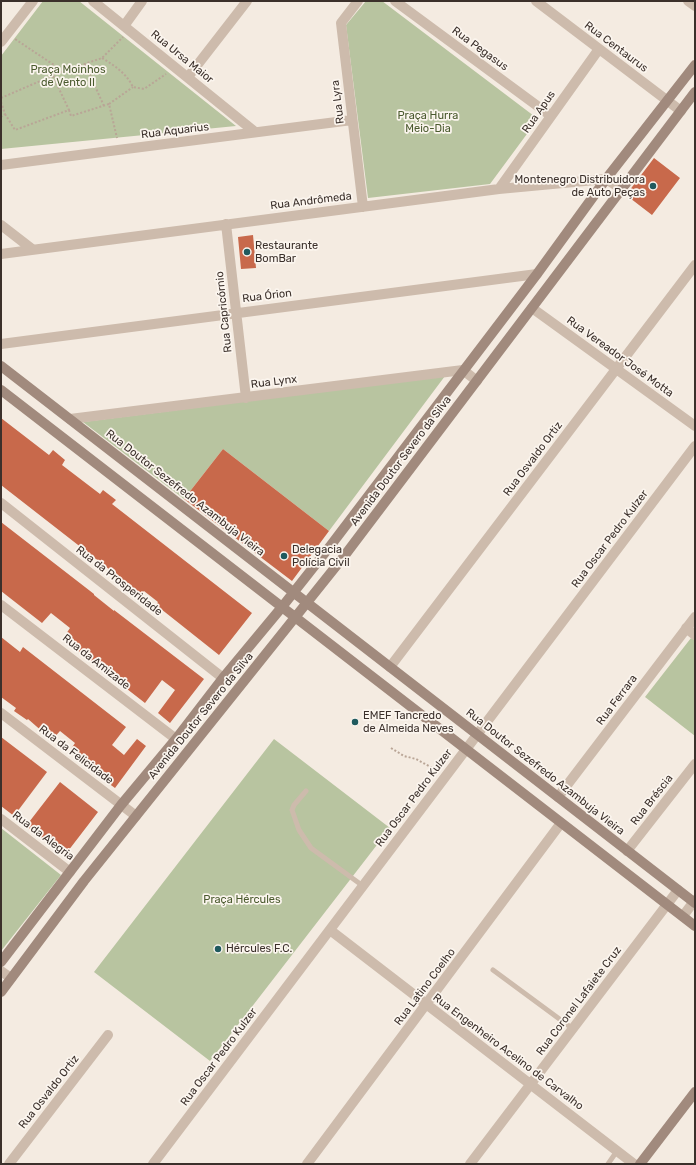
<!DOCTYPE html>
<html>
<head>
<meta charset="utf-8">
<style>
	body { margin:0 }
	#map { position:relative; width:696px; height:1165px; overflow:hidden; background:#f4ebe1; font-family:Rubik,sans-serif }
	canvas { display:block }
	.frame { position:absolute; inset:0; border:2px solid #3b302b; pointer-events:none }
</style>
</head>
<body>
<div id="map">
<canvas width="696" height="1165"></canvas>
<div class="frame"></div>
</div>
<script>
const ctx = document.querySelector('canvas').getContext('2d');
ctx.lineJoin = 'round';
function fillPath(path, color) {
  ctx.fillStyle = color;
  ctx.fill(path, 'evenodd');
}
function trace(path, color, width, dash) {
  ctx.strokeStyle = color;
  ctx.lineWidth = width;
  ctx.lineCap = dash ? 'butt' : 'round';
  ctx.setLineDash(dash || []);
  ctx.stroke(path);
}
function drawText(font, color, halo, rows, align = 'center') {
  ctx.font = font + ' Rubik,sans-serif';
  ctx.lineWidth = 3.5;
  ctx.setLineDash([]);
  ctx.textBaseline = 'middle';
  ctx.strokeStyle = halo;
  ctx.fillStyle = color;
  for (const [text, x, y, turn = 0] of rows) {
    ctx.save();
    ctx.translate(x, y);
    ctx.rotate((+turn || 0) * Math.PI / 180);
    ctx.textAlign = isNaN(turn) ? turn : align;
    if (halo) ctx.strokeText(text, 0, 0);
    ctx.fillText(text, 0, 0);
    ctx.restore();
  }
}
const green = new Path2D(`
	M43 1H79L236 126 1 149V56Z
	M366 1H382L538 119 490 184 368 198 346 25Z
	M445 376 329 531 223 449 184 499 83 422Z
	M691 638 695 640V736L645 697Z
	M274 739 390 828 210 1061 94 972Z
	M1 828 61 875 1 951Z`);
const building = new Path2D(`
	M654 158 680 178 652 215 626 195Z
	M253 235 256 268 241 269 238 237Z
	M1 418 49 455 53 450 65 460 62 465 100 494 103 490 116 500 112 504 252 613 219 655 156 605 158 602 144 591 141 594 1 485Z
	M223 449 329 531 292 581 184 499Z
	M1 522 94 594V595L114 611V610L204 679 170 723 158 713 175 690 162 680 145 703 68 643 72 638 66 634 70 628 51 613 42 623 1 591Z
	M1 637 20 652 23 647 126 727 112 745 124 755 137 739 146 746 115 788 90 770 91 769 72 753 73 751 71 749 75 743 60 731 52 740 28 719 27 720 14 711 16 708 1 697Z
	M1 737 47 772 14 816 1 806Z
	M60 782 98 812 65 855 26 826Z`);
const path = new Path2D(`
	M102 58C115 66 126 73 133 87L144 89 166 74
	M85 64 104 106
	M61 72 102 58 123 37
	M1 98 61 72 57 67 15 39
	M1 102 5 114 1 117
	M109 104 133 87
	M69 110 71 116 109 104 117 138
	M5 114 15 130 69 110 53 76
	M391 748 404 756 416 759 436 770`);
const lane = new Path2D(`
	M306 791 294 805 292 810 299 830 311 848 363 886
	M493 970 573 1029
	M608 1164 617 1151`);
const street = new Path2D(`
	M93 1 255 132
	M358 1 341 23 363 207
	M395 1 551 116
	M536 1 681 111
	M688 1 695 6
	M124 26 142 1
	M1 42 33 1
	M188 77 247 1
	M1 165 352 120
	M499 189 599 49
	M226 224 246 398
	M1 225 32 249
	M1 254 499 189 606 179 622 189
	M532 308 695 426
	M1 344 537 274
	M70 419 463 370 477 381
	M1 503 223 678
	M1 605 176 739
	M686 628 695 635
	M390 667 695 265
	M1 713 136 816
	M558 797 695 617
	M1 819 70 872
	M627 851 695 764
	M683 916 695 900
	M330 930 634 1164
	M1 971 11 978
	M9 1164 108 1035
	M153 1164 695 446
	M307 1164 561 823
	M470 1164 678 890`);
const secondary = new Path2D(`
	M1 366 695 903
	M1 390 695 926
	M1 962 121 805 176 739 223 678 282 607 331 545 537 274 606 179 695 65
	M1 992 84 881 345 555 695 92
	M640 1164 695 1092`);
const markers = [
	[653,186,4,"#1f5a5e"],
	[247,252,4,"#1f5a5e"],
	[284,556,4,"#1f5a5e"],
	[355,722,4,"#1f5a5e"],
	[218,949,4,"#1f5a5e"]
];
const streetNames = [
	["Rua Centaurus",616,47,37],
	["Rua Pegasus",480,49,36],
	["Rua Ursa Maior",182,57,39],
	["Rua Lyra",338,102,-97],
	["Rua Apus",539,112,-55],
	["Rua Aquarius",175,131,-7],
	["Rua Andrômeda",311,201,-7],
	["Rua Órion",267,296,-7],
	["Rua Capricórnio",224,312,-96],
	["Rua Vereador José Motta",620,357,36],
	["Rua Lynx",274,382,-7],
	["Rua Osvaldo Ortiz",533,459,-53],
	["Avenida Doutor Severo da Silva",401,461,-53],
	["Rua Doutor Sezefredo Azambuja Vieira",185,493,38],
	["Rua Oscar Pedro Kulzer",610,539,-53],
	["Rua da Prosperidade",119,581,38],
	["Rua da Amizade",96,662,38],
	["Rua Ferrara",617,700,-53],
	["Avenida Doutor Severo da Silva",201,716,-51],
	["Rua da Felicidade",76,755,37],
	["Rua Doutor Sezefredo Azambuja Vieira",545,772,38],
	["Rua Oscar Pedro Kulzer",414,798,-53],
	["Rua Bréscia",652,800,-52],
	["Rua da Alegria",43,836,37],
	["Rua Latino Coelho",425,987,-53],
	["Rua Coronel Lafaiete Cruz",579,1001,-53],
	["Rua Engenheiro Acelino de Carvalho",508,1052,37],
	["Rua Oscar Pedro Kulzer",219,1057,-53],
	["Rua Osvaldo Ortiz",49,1092,-52]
];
const parkNames = [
	["Praça Moinhos",68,70],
	["de Vento II",68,83],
	["Praça Hurra",428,116],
	["Meio-Dia",428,129],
	["Praça Hércules",242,900]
];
const poiNames = [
	["Montenegro Distribuidora",645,180,"right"],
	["de Auto Peças",645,193,"right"],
	["Restaurante",255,246],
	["BomBar",255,259],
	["Delegacia",292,550],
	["Polícia Civil",292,563],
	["EMEF Tancredo",363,716],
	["de Almeida Neves",363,729],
	["Hércules F.C.",226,949]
];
fillPath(green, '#b8c4a0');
fillPath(building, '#c8694b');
trace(path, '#b9a596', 2, [2, 2]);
trace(lane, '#cdbbac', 5);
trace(street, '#cdbbac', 10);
trace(secondary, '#a18a7d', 10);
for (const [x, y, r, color] of markers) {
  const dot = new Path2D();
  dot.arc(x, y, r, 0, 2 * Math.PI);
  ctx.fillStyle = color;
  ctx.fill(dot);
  trace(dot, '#fbf5ee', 1.5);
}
drawText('11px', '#3b302b', '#fbf5ee', streetNames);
drawText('11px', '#4a5a2e', '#fbf5ee', parkNames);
drawText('11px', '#3b302b', '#fbf5ee', poiNames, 'left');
</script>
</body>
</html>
